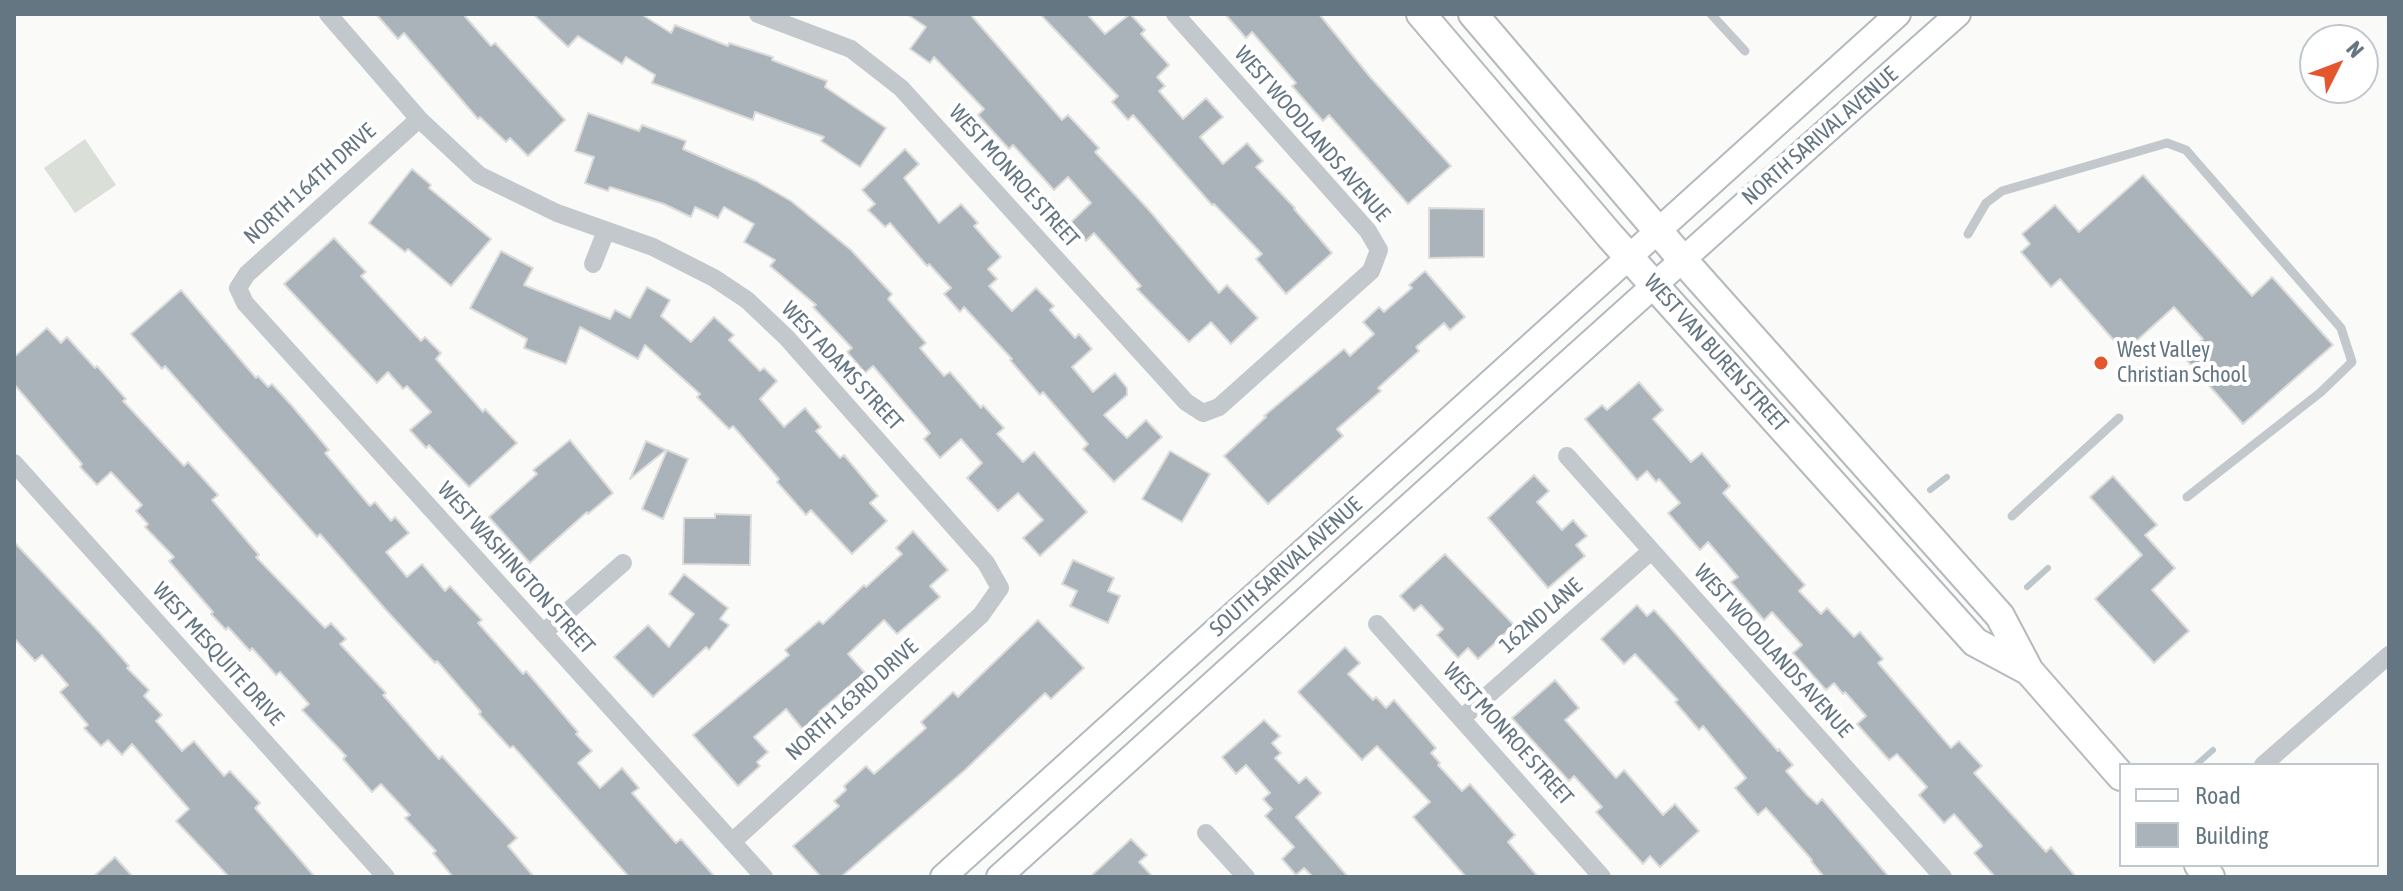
<!DOCTYPE html>
<html>
<head>
<meta charset="utf-8">
<style>
	body { margin:0 }
	#map { position:relative; width:2403px; height:891px; overflow:hidden; background:#fafaf8; font-family:"Asap Condensed",sans-serif }
	canvas { display:block }
	.frame { position:absolute; inset:0; border:16px solid #657683; pointer-events:none }
	.legend { position:absolute; left:2119px; top:763px; width:260px; height:104px; box-sizing:border-box; background:#fff; border:2px solid #c1c8cd; margin:0; padding:10px 14px; list-style:none; font-size:24px; color:#657683 }
	.legend li { display:flex; align-items:center; gap:16px; height:40px }
	.legend b { width:40px; border:2px solid #c1c8cd }
	.north { position:absolute; left:2299px; top:24px; width:80px; height:80px; box-sizing:border-box; background:#fff; border:2px solid #c1c8cd; border-radius:50%; rotate:48deg; font-size:22px; font-weight:700; line-height:32px; text-align:center; color:#657683 }
	.north::after { content:''; display:block; margin:auto; width:28px; height:36px; background:#e4572e; clip-path:polygon(50% 0,100% 100%,50% 72%,0 100%) }
</style>
</head>
<body>
<div id="map">
<canvas width="2403" height="891"></canvas>
<div class="frame"></div>
<ul class="legend">
<li><b style="height:10px;background:#fff"></b>Road</li>
<li><b style="height:22px;background:#aab3b9"></b>Building</li>
</ul>
<div class="north">N</div>
</div>
<script>
const ctx = document.querySelector('canvas').getContext('2d');
ctx.lineJoin = 'round';
function fillPath(path, color) {
  ctx.fillStyle = color;
  ctx.fill(path, 'evenodd');
}
function trace(path, color, width, dash) {
  ctx.strokeStyle = color;
  ctx.lineWidth = width;
  ctx.lineCap = dash ? 'butt' : 'round';
  ctx.setLineDash(dash || []);
  ctx.stroke(path);
}
function drawText(font, color, halo, rows, align = 'center') {
  ctx.font = font + ' "Asap Condensed",sans-serif';
  ctx.lineWidth = 8;
  ctx.setLineDash([]);
  ctx.textBaseline = 'middle';
  ctx.strokeStyle = halo;
  ctx.fillStyle = color;
  for (const [text, x, y, turn = 0] of rows) {
    ctx.save();
    ctx.translate(x, y);
    ctx.rotate((+turn || 0) * Math.PI / 180);
    ctx.textAlign = isNaN(turn) ? turn : align;
    if (halo) ctx.strokeText(text, 0, 0);
    ctx.fillText(text, 0, 0);
    ctx.restore();
  }
}
const green = new Path2D(`
	M85 139 116 185 75 213 44 168Z`);
const stream = new Path2D(`
	M1930 490 1947 477
	M2027 587 2048 568
	M2196 765 2213 750`);
const building = new Path2D(`
	M376 14H463L491 46 495 43 565 120 528 156 510 138 506 142 480 117 478 119 404 33 398 39Z
	M533 14H641L671 33 675 25 728 46 729 43 773 57 772 60 827 81 825 87 886 128 860 167 821 141 824 137 755 112 753 120 652 83 655 75 626 57 622 64 578 36 568 47Z
	M907 14H970L1062 120 1068 115 1099 148 1095 152 1148 209 1219 293 1227 285 1258 318 1231 344 1211 322 1189 342 1137 289 1141 286 1094 233 1086 241 1070 223 1091 203 1068 177 1054 190 1013 145 1009 149 978 115 984 109 934 57 930 63 910 49 926 27Z
	M1040 14H1087L1105 34 1130 14 1145 30 1141 34 1169 65 1157 77 1165 86 1159 91 1183 119 1206 98 1223 117 1200 137 1223 164 1247 143 1263 161 1256 167 1295 208 1294 209 1332 253 1286 294 1256 259 1262 254 1214 204 1212 205 1133 115 1128 120 1112 102 1118 96Z
	M1225 14H1319L1371 78 1451 166 1408 204 1329 115 1323 121 1292 86 1296 83 1252 32 1246 38Z
	M588 113 639 131 642 125 686 141 683 149 756 181 791 201 851 250 892 294 888 299 926 343 920 348 944 376 950 372 981 408 983 405 1004 428 997 434 1023 462 1034 452 1087 512 1040 556 1023 538 1043 520 1018 493 998 511 967 478 982 463 961 439 940 458 924 439 930 433 873 366 865 373 847 352 852 348 813 307 816 305 770 266 775 260 744 242 754 224 724 207 718 218 695 207 691 217 664 204 610 187 608 191 585 183 594 157 575 151Z
	M905 149 919 164 904 178 939 223 961 204 978 223 974 226 1001 257 988 269 997 279 989 286 1012 311 1036 288 1054 306 1050 310 1075 338 1079 334 1092 349 1072 367 1093 392 1115 373 1127 388V395L1104 415 1127 438 1146 420 1162 437 1114 482 1083 449 1088 444 1043 392 1040 395 1010 360 1012 359 964 307 960 312 944 294 951 288 929 264 927 266 890 223 885 227 868 210 875 204 862 190Z
	M412 169 431 185 429 188 491 239 451 286 408 249 405 252 369 223Z
	M2143 175 2252 296 2272 277 2333 345 2243 424 2183 356 2203 339 2174 307 2124 352 2060 279 2051 287 2021 252 2030 244 2022 234 2055 205 2079 232Z
	M1429 208 1484 209V257L1429 258Z
	M334 238 366 272 361 276 421 341 425 337 441 353 436 359 483 412 485 409 517 443 469 487 429 445 426 448 410 430 431 412 407 386 403 389 388 372 377 383 284 284Z
	M501 251 533 268 524 285 610 319 615 310 630 318 647 287 670 300 661 316 691 342 714 317 734 335 729 340 760 371 764 368 777 381 760 399 784 427 805 408 821 427 816 431 840 458 844 455 878 496 870 503 887 521 852 554 811 510 806 515 777 482 779 479 733 426 729 429 697 397 700 394 645 345 638 359 580 327 566 364 524 348 527 339 470 308Z
	M1425 271 1465 317 1450 330 1444 323 1416 347 1419 351 1378 388 1381 391 1337 429 1343 436 1268 504 1224 456 1266 417 1264 416 1344 349 1350 356 1374 334 1363 322 1379 307 1384 312 1412 288 1409 285Z
	M181 290 256 378 258 376 268 387 272 384 293 407 329 450 325 453 370 506 375 502 391 521 395 517 409 533 386 552 407 577 422 564 445 591 450 586 482 620 478 623 523 674 526 671 578 732 576 734 592 751 578 763 600 788 622 768 639 788 632 793 676 843 681 839 715 877H629L513 746 510 748 479 714 481 712 437 661 435 663 386 610 320 534 317 537 165 366 162 369 131 334Z
	M47 328 61 343 67 337 95 368 97 366 126 399 123 401 184 466 188 462 218 495 212 500 259 555 256 557 325 628 331 623 346 639 340 644 386 693 383 695 439 759 442 756 517 838 508 846 534 877H453L433 853 436 851 405 818 410 815 381 784 372 792 343 759 346 756 302 710 309 704 280 672 276 675 252 648 250 651 228 627 226 630 211 614 213 612 169 561 174 557 145 527 148 524 136 511 142 505 111 472 97 485 80 467 82 464 14 384V357Z
	M1639 382 1663 410 1653 419 1691 462 1702 453 1730 486 1723 493 1805 585 1799 591 1821 614 1827 608 1854 637 1860 632 1883 659 1878 663 1951 748 1959 741 1982 766 1974 773 2046 852 2051 847 2076 877H1995L1974 853 1982 846 1954 814 1944 823 1919 795 1927 787 1897 754 1889 760 1857 724 1866 716 1845 692 1843 694 1834 683 1826 690 1793 653 1802 645 1772 612 1764 620 1731 582 1738 577 1708 542 1700 550 1668 513 1680 503 1659 479 1656 482 1647 471 1637 480 1585 419 1602 405 1607 410Z
	M570 440 613 493 588 514 587 512 530 563 489 517 537 474 533 470Z
	M646 441 666 450 630 479Z
	M667 450 688 459 663 519 642 509Z
	M1170 451 1210 474 1182 522 1142 499Z
	M1534 475 1549 491 1537 502 1562 530 1573 520 1587 536 1576 545 1585 556 1548 588 1488 518Z
	M2113 476 2157 525 2145 535 2175 568 2152 590 2189 631 2154 663 2095 599 2142 555 2090 497Z
	M715 514 751 515 750 565 683 564 684 518H715Z
	M913 531 948 570 930 586 940 597 897 634 884 620 848 654 865 673 819 712 822 715 804 731 786 709 754 737 768 752 757 762 760 766 738 786 693 735 789 655 785 650 819 621 823 624 864 585 866 587 902 554 896 548Z
	M14 542 99 632 129 666 127 668 149 690 144 696 162 715 156 721 182 751 194 741 224 776 230 771 260 803 255 808 315 877H229L176 821 189 809 132 744 122 755 108 740 101 746 84 728 88 725 60 692 68 685 42 655 35 661 14 638Z
	M1445 554 1514 625 1478 659 1468 648 1458 658 1437 635 1443 629 1421 605 1414 611 1400 596Z
	M1073 560 1114 578 1108 591 1120 596 1108 623 1070 606 1077 591 1062 584Z
	M684 574 728 608 720 619 729 625 709 650 706 647 653 697 614 657 648 625 669 647 694 614 669 594Z
	M1637 605 1647 616 1654 610 1667 624 1778 751 1779 749 1793 765 1786 771 1807 795 1817 804 1822 799 1889 877H1824L1811 861 1812 860 1766 808 1758 815 1735 788 1746 778 1703 726 1699 730 1675 702 1678 700 1635 654 1624 664 1601 639Z
	M1038 620 1084 668 1051 699 1045 693 965 770 841 877H821L793 846 839 806 834 801 846 790 844 786 866 766 874 774 926 728 921 722 953 692 958 697Z
	M1345 647 1360 663 1348 674 1373 700 1376 697 1386 708 1394 700 1436 748 1431 753 1440 763 1438 765 1462 791 1470 784 1515 835 1508 842 1538 877H1466L1413 817 1430 802 1377 746 1362 760 1298 692Z
	M1555 680 1579 708 1565 720 1616 778 1624 770 1663 815 1675 804 1699 831 1660 867 1650 856 1643 864 1596 812 1602 807 1574 776 1569 781 1512 718Z
	M1264 720 1280 736 1272 743 1281 753 1275 758 1299 783 1306 777 1321 793 1296 817 1348 877H1313L1304 868 1296 875 1282 859 1294 847 1265 816 1272 809 1263 799 1270 793 1246 765 1236 774 1222 757Z
	M1131 839 1147 855 1139 862 1153 877H1090Z
	M115 857 133 877H93Z`);
const lane = new Path2D(`
	M1711 14 1745 51
	M1968 234 1986 203 2002 191 2167 143 2186 150 2341 328 2352 362 2321 392 2187 497
	M2012 516 2119 418`);
const street = new Path2D(`
	M328 14 419 119 479 175 557 213 653 247 714 278 747 300 787 338 986 563 1000 588 981 615 732 842
	M758 14 851 49 901 88 1186 402 1203 413 1219 407 1371 271 1379 250 1368 231 1175 14
	M419 119 247 274 238 288 245 303 764 877
	M593 264 606 231
	M1567 456 1943 877
	M14 463 386 877
	M1377 624 1602 877
	M543 633 623 563
	M1462 718 1651 551
	M2263 765 2389 655
	M1206 833 1246 877`);
const secondary = new Path2D(`
	M943 877 1898 14
	M999 877C1318 589 1636 299 1958 14`);
const primary = new Path2D(`
	M1421 14 1610 236 1975 642 2029 671
	M1473 14 1682 259 2000 616 2029 671 2121 776
	M2199 865 2210 877`);
const markers = [
	[2101,363,8,"#e4572e"]
];
const streetNames = [
	["WEST WOODLANDS AVENUE",1312,134,49],
	["NORTH SARIVAL AVENUE",1820,136,-41],
	["WEST MONROE STREET",1014,176,48],
	["NORTH 164TH DRIVE",310,184,-42],
	["WEST VAN BUREN STREET",1716,353,48],
	["WEST ADAMS STREET",842,366,47],
	["SOUTH SARIVAL AVENUE",1286,567,-42],
	["WEST WASHINGTON STREET",516,568,48],
	["162ND LANE",1541,616,-41],
	["WEST WOODLANDS AVENUE",1773,651,48],
	["WEST MESQUITE DRIVE",218,654,48],
	["NORTH 163RD DRIVE",852,700,-42],
	["WEST MONROE STREET",1508,734,48]
];
const poiNames = [
	["West Valley",2117,350],
	["Christian School",2117,375]
];
fillPath(green, '#dadfd7');
trace(stream, '#bbc7cb', 6);
fillPath(building, '#aab3b9');
trace(building, '#dcdcda', 2);
trace(secondary, '#b3babf', 28);
trace(primary, '#b5babe', 32);
trace(lane, '#c3c8cc', 9);
trace(street, '#c3c8cc', 18);
trace(secondary, '#fff', 24);
trace(primary, '#fff', 28);
for (const [x, y, r, color] of markers) {
  const dot = new Path2D();
  dot.arc(x, y, r, 0, 2 * Math.PI);
  ctx.fillStyle = color;
  ctx.fill(dot);
  trace(dot, '#fff', 3);
}
drawText('22px', '#657683', '#fff', streetNames);
drawText('22px', '#657683', '#fff', poiNames, 'left');
</script>
</body>
</html>
